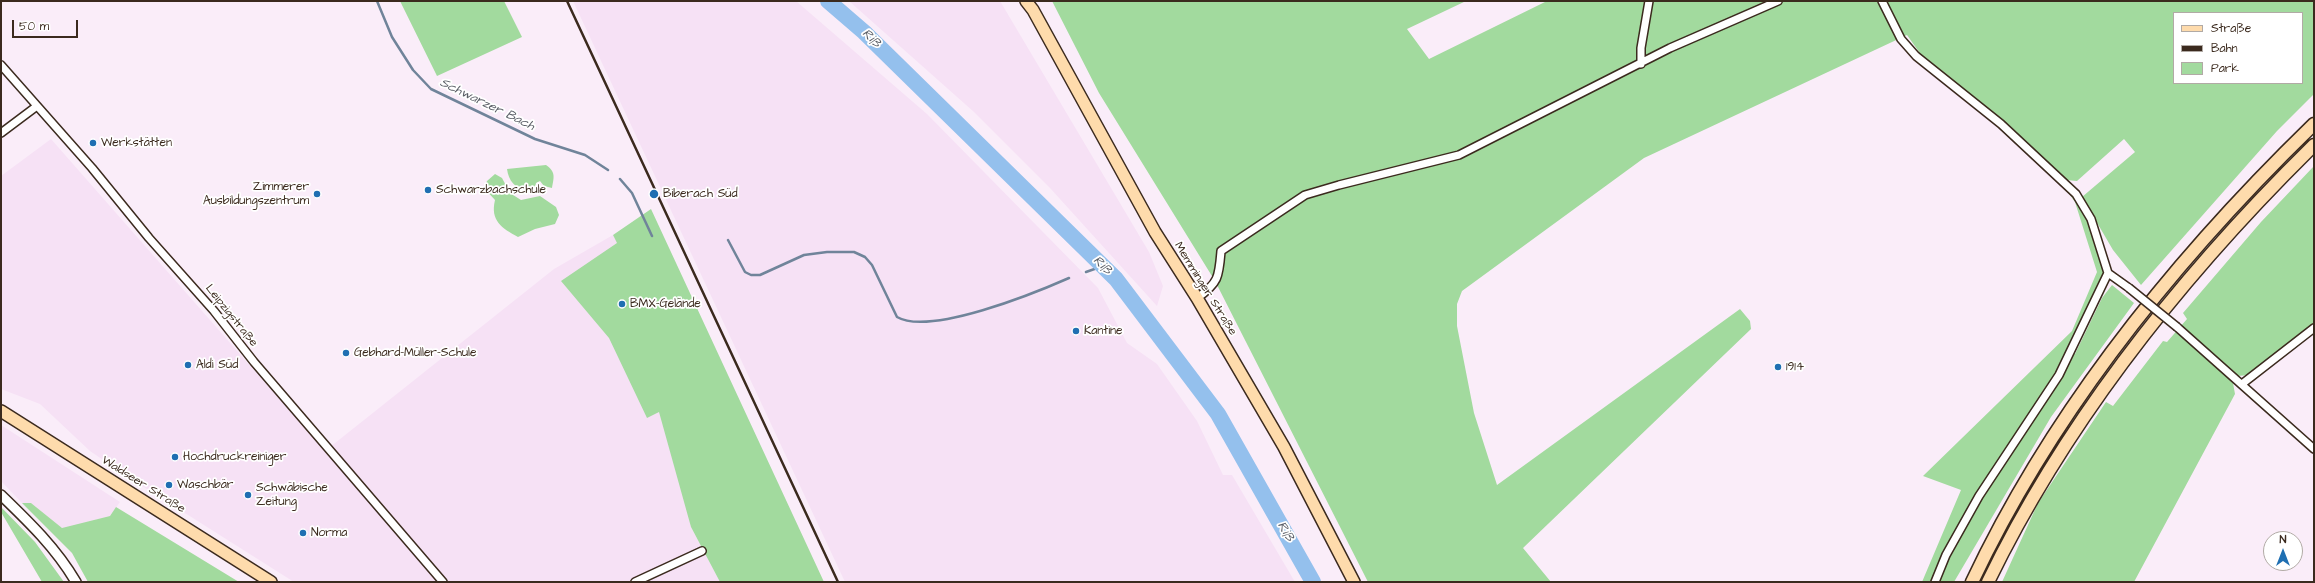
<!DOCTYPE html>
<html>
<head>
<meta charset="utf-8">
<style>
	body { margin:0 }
	#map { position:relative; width:2315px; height:583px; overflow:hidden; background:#faedf9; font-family:"Architects Daughter",sans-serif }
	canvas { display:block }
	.frame { position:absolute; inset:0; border:2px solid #3b2a1e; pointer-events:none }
	.legend { position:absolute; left:2173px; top:12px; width:130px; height:72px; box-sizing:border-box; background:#fff; border:1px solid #b1aaa5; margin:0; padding:5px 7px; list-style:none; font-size:12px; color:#3b2a1e }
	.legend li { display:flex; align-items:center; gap:8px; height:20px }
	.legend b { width:20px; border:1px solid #b1aaa5 }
	.north { position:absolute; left:2263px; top:531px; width:40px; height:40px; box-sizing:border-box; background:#fff; border:1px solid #b1aaa5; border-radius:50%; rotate:0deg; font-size:11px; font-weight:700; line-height:16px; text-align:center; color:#3b2a1e }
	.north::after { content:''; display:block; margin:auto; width:14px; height:18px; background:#1f6fb2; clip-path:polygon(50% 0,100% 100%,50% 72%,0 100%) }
	.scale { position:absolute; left:12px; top:20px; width:66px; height:18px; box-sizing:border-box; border:2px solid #3b2a1e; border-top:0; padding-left:5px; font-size:12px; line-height:14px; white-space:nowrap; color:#3b2a1e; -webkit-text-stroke:3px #fff; paint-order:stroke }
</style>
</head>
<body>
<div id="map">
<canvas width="2315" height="583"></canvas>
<div class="frame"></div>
<ul class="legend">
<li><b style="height:5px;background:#fedbac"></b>Straße</li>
<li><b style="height:5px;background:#3b2a1e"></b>Bahn</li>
<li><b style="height:11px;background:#a2da9e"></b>Park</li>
</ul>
<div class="north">N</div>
<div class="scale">50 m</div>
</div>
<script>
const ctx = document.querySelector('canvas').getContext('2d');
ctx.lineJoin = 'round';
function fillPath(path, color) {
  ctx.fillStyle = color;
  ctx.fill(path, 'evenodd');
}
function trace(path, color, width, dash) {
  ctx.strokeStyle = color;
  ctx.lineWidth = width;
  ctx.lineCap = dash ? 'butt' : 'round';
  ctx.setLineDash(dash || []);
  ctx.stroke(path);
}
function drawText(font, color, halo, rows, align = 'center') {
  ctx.font = font + ' "Architects Daughter",sans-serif';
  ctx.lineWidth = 3.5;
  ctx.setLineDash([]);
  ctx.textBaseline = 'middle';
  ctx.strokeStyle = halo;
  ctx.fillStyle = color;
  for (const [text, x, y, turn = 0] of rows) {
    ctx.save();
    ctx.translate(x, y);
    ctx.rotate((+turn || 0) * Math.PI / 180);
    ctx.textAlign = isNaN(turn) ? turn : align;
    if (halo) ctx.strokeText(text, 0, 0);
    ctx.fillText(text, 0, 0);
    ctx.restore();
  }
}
const built = new Path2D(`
	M573 1H796L927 114 1098 288 1127 343 1157 364 1197 421 1223 475H1232L1295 582H845Z
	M849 1H1000L1149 252 1163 286 1157 306 1050 188 974 112Z
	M51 139 325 451 554 269 613 235 654 305 691 527 720 582H294L128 477 90 451 40 404 1 389V176Z
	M1 425 120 502 110 516 62 529 31 503H22L1 481Z`);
const green = new Path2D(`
	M400 1H504L522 37 437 76Z
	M1052 1H1466L1407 29 1429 59 1547 1H2314V94L2277 131 2141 285 2113 250 2082 197 2135 152 2124 139 2077 181 2066 180 1976 98 1927 63 1907 35 1644 158 1462 291 1457 304V326L1474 413 1497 485 1740 309 1750 321 1751 329 1523 548 1551 582H1368L1215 281 1099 93ZM2174 13H2302V83H2174Z
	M546 165C556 172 554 177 552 188L544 186 540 181 536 183 535 187C519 193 509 184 507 169Z
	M2314 166V325L2250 375 2237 376 2221 362 2216 365 2233 383 2235 394 2134 582H2002L2038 503 2106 402 2113 406 2163 341 2167 342 2187 319 2183 313 2261 222Z
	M495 174 502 178 510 193 521 200 540 196 556 207 559 215 555 224 535 229 518 237C502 228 490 221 495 200L484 188 487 181Z
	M2059 180 2073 196 2087 220 2104 273 2069 351 2075 354 2102 298 2112 285 2134 303 2051 417 1954 582H1922L1961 490 1923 476 2072 331 2097 272 2075 202Z
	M651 209 824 582H720L691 527 659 412 647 418 609 338 561 281 617 243 613 235Z
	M22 503H31L62 528 110 516 116 507 239 582H88L72 553Z
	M1 507 35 542 64 582H42L1 512Z`);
const stream = new Path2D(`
	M377 1 392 37 413 70 431 89 535 139 585 155 608 170
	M620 179 632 193 652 236
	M728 240 745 272 751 275H760L804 255 827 252H854L865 257 872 265 897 317C930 336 1035 293 1069 278
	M1086 272 1103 266`);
const river = new Path2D(`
	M828 1 864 32 1116 279 1218 414 1313 582`);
const minor = new Path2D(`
	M1882 1 1901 39 1916 56 2001 124 2076 194 2091 219 2108 273 2129 288
	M1641 64V48L1649 1
	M1 65 92 168 149 238 214 311 254 362 443 582
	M1 133 37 106
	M1197 298C1219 283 1219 276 1221 251L1305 195 1339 185 1459 155 1670 48 1778 1
	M2177 327 2314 449
	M2242 384 2314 328
	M635 582 702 551
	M1935 582 1946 555 1979 496 2059 375 2108 273`);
const tertiary = new Path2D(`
	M1 495C29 522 56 548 76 582`);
const primary = new Path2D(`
	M1026 1 1033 10 1155 232 1197 298 1284 447 1354 582
	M1 411 271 582`);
const trunk = new Path2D(`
	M1972 582C2054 408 2177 257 2314 124
	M1988 582C2068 417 2184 273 2314 145`);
const rail = new Path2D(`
	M567 1 838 582`);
const minorBridge = new Path2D(`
	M2129 288 2177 327`);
const markers = [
	[93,143,4,"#1f6fb2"],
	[428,190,4,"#1f6fb2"],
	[317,194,4,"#1f6fb2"],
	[654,194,5,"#1f6fb2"],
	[622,304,4,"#1f6fb2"],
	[1076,331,4,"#1f6fb2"],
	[346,353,4,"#1f6fb2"],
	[188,365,4,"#1f6fb2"],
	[1778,367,4,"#1f6fb2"],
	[175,457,4,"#1f6fb2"],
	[169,485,4,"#1f6fb2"],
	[248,495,4,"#1f6fb2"],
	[303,533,4,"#1f6fb2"]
];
const poiNames = [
	["Werkstätten",101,143],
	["Zimmerer",309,187,"right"],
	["Ausbildungszentrum",309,201,"right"],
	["Schwarzbachschule",436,190],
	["Biberach Süd",663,194],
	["BMX-Gelände",630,304],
	["Kantine",1084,331],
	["Gebhard-Müller-Schule",354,353],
	["Aldi Süd",196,365],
	["1914",1786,367],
	["Hochdruckreiniger",183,457],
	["Waschbär",177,485],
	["Schwäbische",256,488],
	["Zeitung",256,502],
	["Norma",311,533]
];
const streetNames = [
	["Memminger Straße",1205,289,58],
	["Leipzigstraße",231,316,51],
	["Waldseer Straße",143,485,32]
];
const waterNames = [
	["Riß",871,39,44],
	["Schwarzer Bach",487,105,26],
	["Riß",1102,266,44],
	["Riß",1285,532,60]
];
fillPath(built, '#f6e1f5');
fillPath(green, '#a2da9e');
trace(stream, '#70849a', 2.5);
trace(river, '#94c0ed', 16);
trace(minor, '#3b2a1e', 10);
trace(tertiary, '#3b2a1e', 12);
trace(primary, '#3b2a1e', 14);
trace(trunk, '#3b2a1e', 15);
trace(minor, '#fff', 7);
trace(tertiary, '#fff', 9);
trace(primary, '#fedbac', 11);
trace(trunk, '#fedbac', 12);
trace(rail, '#3b2a1e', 2.5);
trace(minorBridge, '#3b2a1e', 10, []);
trace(minorBridge, '#fff', 7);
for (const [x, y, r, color] of markers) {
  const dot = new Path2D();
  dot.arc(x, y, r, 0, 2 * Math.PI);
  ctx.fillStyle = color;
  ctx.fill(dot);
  trace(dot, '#fff', 1.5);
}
drawText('12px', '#3b2a1e', '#fff', poiNames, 'left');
drawText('12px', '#3b2a1e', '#fff', streetNames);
drawText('italic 13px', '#5a5e66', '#fff', waterNames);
</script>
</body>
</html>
